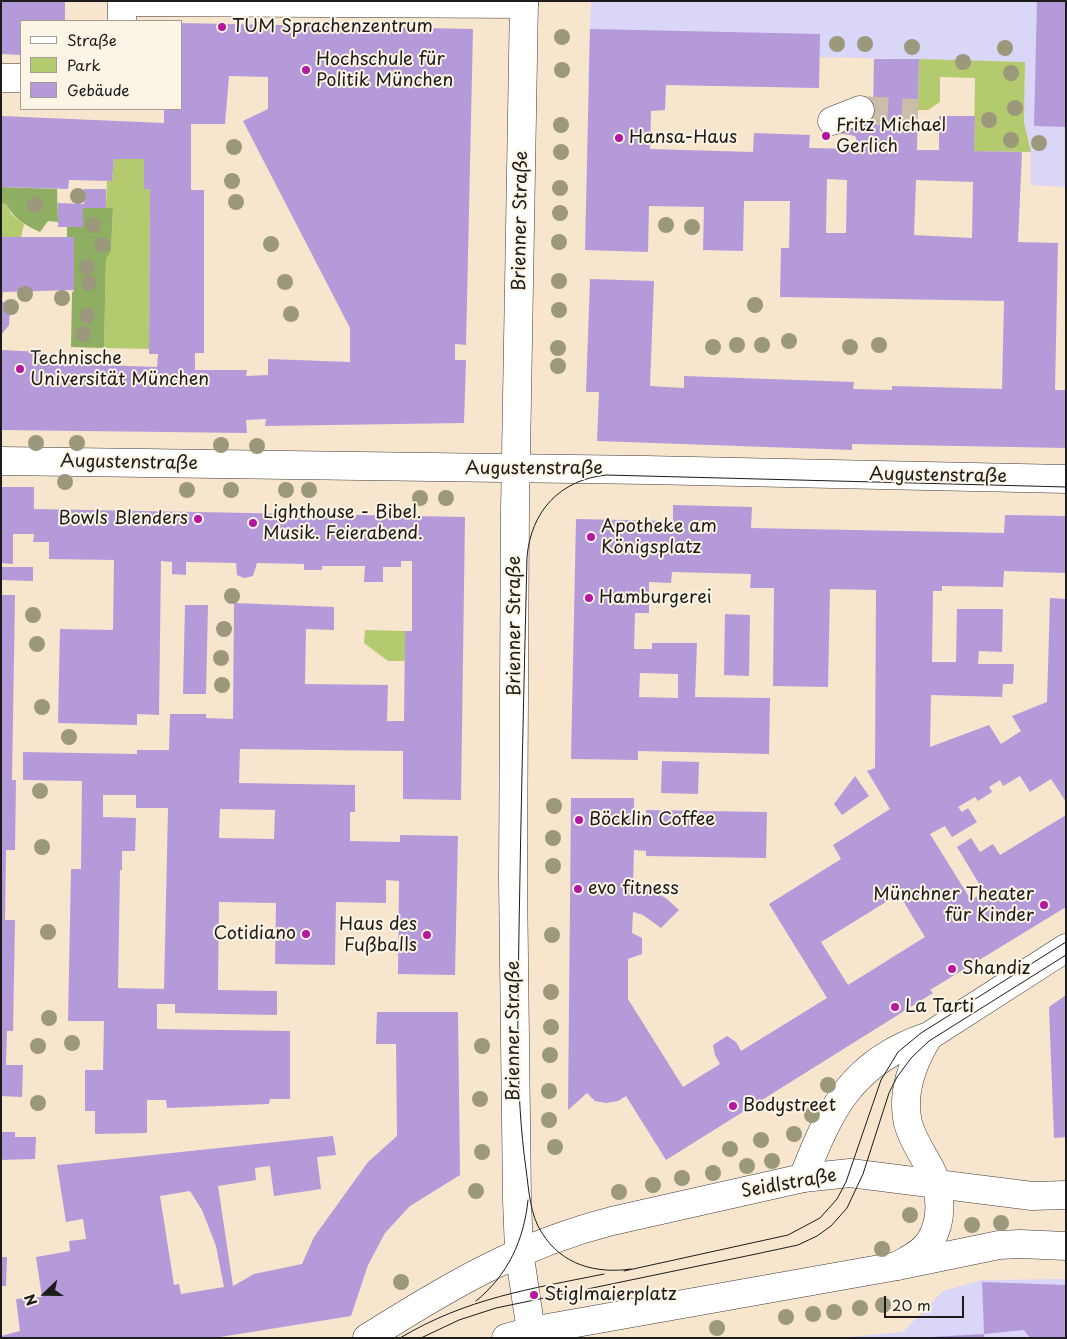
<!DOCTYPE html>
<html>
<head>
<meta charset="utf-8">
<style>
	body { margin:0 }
	#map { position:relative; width:1067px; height:1339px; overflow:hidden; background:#f7e5cd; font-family:"Playpen Sans",sans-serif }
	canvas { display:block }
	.frame { position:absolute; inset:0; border:2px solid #1c1c1c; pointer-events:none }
	.legend { position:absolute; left:20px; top:20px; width:162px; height:90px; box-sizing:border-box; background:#fcf5e5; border:1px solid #a29e95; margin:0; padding:6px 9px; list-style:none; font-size:15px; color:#1c1c1c }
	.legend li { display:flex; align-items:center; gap:10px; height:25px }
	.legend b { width:25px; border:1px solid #a29e95 }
	.north { position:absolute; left:20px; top:1269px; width:50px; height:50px; -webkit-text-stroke:4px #fcf5e5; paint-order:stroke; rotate:248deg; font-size:14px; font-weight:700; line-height:20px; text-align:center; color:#1c1c1c }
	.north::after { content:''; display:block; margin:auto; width:18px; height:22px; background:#1c1c1c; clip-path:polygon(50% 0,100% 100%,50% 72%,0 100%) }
	.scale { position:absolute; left:884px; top:1296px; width:80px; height:22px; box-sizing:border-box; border:2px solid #1c1c1c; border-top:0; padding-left:6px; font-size:15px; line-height:18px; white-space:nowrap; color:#1c1c1c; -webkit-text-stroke:4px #fcf5e5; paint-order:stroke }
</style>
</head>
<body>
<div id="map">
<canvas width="1067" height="1339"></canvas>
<div class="frame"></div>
<ul class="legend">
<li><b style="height:6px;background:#fff"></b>Straße</li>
<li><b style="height:14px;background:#b3ca6f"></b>Park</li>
<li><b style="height:14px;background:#b59ad9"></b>Gebäude</li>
</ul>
<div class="north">N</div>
<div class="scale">20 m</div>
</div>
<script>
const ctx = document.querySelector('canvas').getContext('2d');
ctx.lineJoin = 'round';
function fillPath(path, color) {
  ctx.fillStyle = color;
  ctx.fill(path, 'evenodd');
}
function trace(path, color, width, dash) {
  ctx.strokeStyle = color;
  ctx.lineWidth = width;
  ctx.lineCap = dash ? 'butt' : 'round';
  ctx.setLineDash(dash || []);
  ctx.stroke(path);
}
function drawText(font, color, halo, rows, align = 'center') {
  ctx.font = font + ' "Playpen Sans",sans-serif';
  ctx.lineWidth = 4;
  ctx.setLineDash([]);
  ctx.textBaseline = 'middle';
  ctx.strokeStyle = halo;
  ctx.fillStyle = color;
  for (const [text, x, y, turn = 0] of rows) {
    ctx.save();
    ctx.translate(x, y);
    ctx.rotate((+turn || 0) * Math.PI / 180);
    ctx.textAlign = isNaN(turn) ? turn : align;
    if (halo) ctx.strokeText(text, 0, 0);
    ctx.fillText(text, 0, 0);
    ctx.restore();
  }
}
const built = new Path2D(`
	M591 1H1066V187L1031 185V152L1024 122 1025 62 819 57V88L588 83Z
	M1066 1279V1338H838L903 1332 943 1291 982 1280Z`);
const green = new Path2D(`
	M919 59 1025 62 1024 122 1031 152 974 151 975 78 940 77V102L928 110H918Z
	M114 159H144V189H150L149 349 104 348 106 259 111 251 113 209 106 208 107 181H112Z
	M1 203 6 204 12 215 24 224 21 237H1Z
	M365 630 405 631V661H388L364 643Z`);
const forest = new Path2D(`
	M1 187 57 189 58 222 48 221 40 232C25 225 14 219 6 204L1 203Z
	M83 208H113L111 251 106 259 104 348 71 347 72 293 74 290V238H67V227H83Z`);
const building = new Path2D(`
	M1 1H65V21H21V55L1 54Z
	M1037 1H1066V127L1034 126Z
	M181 23 473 29 466 345 455 344V360H466L464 423 265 426 266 419 246 420 247 433 1 430V350L41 352V363L157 367 158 354H149L150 189H144V159H114L112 181 69 180 68 189 1 187V116L164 123V109H181ZM229 76 268 77V109L243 121 350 328V362L268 359V375L246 376 247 370H195V353H204V190H191V124H225Z
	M590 29 820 34 819 88 666 85 665 110 651 111 650 149 753 152 754 133 810 135 809 148 860 149 855 136 839 133V127L873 116 874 59H919L917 150H939V116H975L974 151 1022 152 1018 242 1058 243 1055 390H1066V448L852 444V450L597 441 599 392H586L590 279 654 281 650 386 684 388V376L854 382 853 389 892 390V386L1002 389 1004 301 780 297 781 248H789L790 201H744L743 251 703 250 704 207 649 206 648 252 585 250ZM827 179 847 180 846 233H826ZM916 180 973 182 972 238 914 235Z
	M84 189H106V208H83V227H58V203L84 204Z
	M1 237H74V290L3 292 2 300 10 312 9 325 1 335Z
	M1 487H34V509L465 517 461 800 403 799V751L240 749 239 783 355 785V812H350V841L400 842V835L458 836 455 975 398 974 399 881 386 880V903L336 902 335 965 275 964 276 903 219 902 218 990 277 991V1015L175 1013V1004H157V1029L290 1031V1099H270L269 1104 167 1108 166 1100H147V1133L95 1134V1111H85V1070H103L104 1021H68L71 869H81L82 781 23 780V752L137 754V750H169L170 714H206V718L233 719 234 603 334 607V630L306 629 305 684 388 685 387 721H404L405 631H412V561H401V567H383V582H364L365 566H322V570H304V564L257 563 253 576 244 578 237 575 236 563 186 562V575L172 574V562L161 561 159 715 137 714V725L58 723 60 629 113 630 114 560 49 559V542H33L34 534H13V564L1 563ZM103 795H136V808H168L164 989 118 988 120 870H122V851H135L136 818 103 817ZM220 809 275 810 274 839 219 838Z
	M673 505 752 507 751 528 1004 533 1005 515 1066 516V573L1004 571 1003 587 942 586V591H933L932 662H956L957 609H1003L1002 652 979 651 978 664H1014L1013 684H1003L1002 697 931 695 930 747 989 725 1001 744 1021 731 1012 716 1047 702 1050 598 1066 599V802L1051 779 1030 792 1020 776 1003 786 1000 780 989 787 992 792 978 801 975 797 958 807 962 812 968 808 977 822 952 837 945 826 930 834 971 900 984 892 957 847 971 838 980 852 993 844 1000 855 1066 815V907L930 990 933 993 666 1160 626 1096 618 1101 606 1103 595 1101 587 1093 568 1110 571 798H634V821H647L646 810 767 812 766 858 646 856V851L634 850 633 884 652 890 667 899 679 910 661 928 643 915 633 912 632 933 642 938V954L628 959V999L683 1087 720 1064 715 1055 713 1045 727 1036 736 1042 741 1051 827 998 769 904 841 859 833 845 890 809 867 771 875 768 876 590 830 589 828 687 773 686 774 588H750L751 574 672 572 671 583 649 582V613H635L634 649H652V643H697L695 697 770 698 769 754 638 751V760L571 759 576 519 673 521ZM640 673 678 674V698L639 697ZM899 894 925 937 848 985 821 942Z
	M1 567H33V581L1 580Z
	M1 595H15L12 780H16L15 850H6L5 920H15L13 1031H7L6 1065H23L22 1097 1 1096Z
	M185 605H208L206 694H183Z
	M725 614 750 615 749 676 724 675Z
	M662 761 699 762 698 794 661 793Z
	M855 776 869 796 842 815 834 804Z
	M1066 995V1137L1054 1138 1049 1007Z
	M377 1012H458L460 1175 410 1206 385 1233 368 1265 351 1316 214 1338H1V1336L20 1331 16 1299 42 1297 36 1257 70 1251 69 1241 86 1239 83 1219 66 1222 57 1165 333 1136 336 1155 317 1157 321 1189 274 1196 270 1166 255 1168 256 1180 218 1186 233 1286 254 1274 302 1264 314 1237 368 1162 397 1136 396 1044H376ZM190 1191 202 1210 216 1246 224 1287 181 1294 179 1284 174 1285 160 1196Z
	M1 1132H15V1137H36L35 1159 1 1160Z
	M1 1257H7L6 1286H1Z
	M982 1282 1066 1285V1338H1030L1024 1330 984 1334V1338H914L984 1334Z`);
const minorTunnel = new Path2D(`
	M860 110 918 113`);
const minor = new Path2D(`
	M122 21V2L524 4
	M1 78H21
	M832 121 860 110
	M1 461 646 470 1066 479
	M803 1178C830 1108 853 1061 929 1036L1066 948
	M897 1266C909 1259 923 1253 930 1241 944 1220 941 1189 930 1168 922 1153 912 1139 908 1123 901 1093 913 1061 929 1036`);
const major = new Path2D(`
	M524 1 515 511 513 879 517 1200 519 1251 532 1338
	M367 1338C448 1287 518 1245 612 1221L803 1178 850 1173 1032 1196 1066 1195
	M506 1338 531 1331 897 1266 999 1245 1020 1244 1066 1246`);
const tram = new Path2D(`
	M631 1269C596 1274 562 1265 542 1233 530 1215 529 1191 526 1169 515 1090 518 1010 519 930 521 806 524 681 527 557 531 511 560 480 606 475L1066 487
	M624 1271 788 1235 820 1218 837 1199 846 1182 881 1080 898 1052 921 1033 1066 942
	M476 1301C508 1275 524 1240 528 1200
	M400 1338C467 1298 530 1289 604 1274
	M421 1338 459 1320 496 1308 756 1254 798 1245 817 1236 831 1226 847 1208 863 1174 889 1093 897 1077 912 1057 929 1041 1066 955`);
const trees = [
	[562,37],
	[837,44],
	[865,44],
	[912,47],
	[1005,48],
	[963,62],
	[562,70],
	[1011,73],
	[1015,108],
	[989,120],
	[561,125],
	[1011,140],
	[1039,143],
	[234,147],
	[561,152],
	[232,181],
	[560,188],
	[78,196],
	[236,202],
	[35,205],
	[560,213],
	[93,225],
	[666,225],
	[692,227],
	[559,242],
	[271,244],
	[102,245],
	[87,267],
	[559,281],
	[285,282],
	[89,283],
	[25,294],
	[62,298],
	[755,305],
	[11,307],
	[559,310],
	[291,314],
	[87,316],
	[83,334],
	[789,341],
	[737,345],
	[762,345],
	[879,345],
	[713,347],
	[850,347],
	[558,348],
	[558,366],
	[36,443],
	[77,443],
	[221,445],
	[257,446],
	[65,482],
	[187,490],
	[231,490],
	[286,490],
	[309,490],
	[420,498],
	[446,498],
	[232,596],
	[33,615],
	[224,629],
	[37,644],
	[221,658],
	[222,685],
	[42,707],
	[69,737],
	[40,791],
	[554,806],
	[553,838],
	[42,847],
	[553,866],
	[48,932],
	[552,935],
	[551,992],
	[49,1018],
	[551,1027],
	[72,1043],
	[38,1046],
	[482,1046],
	[550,1055],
	[828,1085],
	[549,1091],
	[480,1099],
	[38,1103],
	[812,1115],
	[549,1120],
	[794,1134],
	[761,1140],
	[555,1147],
	[730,1149],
	[482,1152],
	[772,1161],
	[747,1166],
	[713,1173],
	[682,1178],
	[653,1185],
	[476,1191],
	[619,1192],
	[910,1215],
	[1001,1223],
	[972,1225],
	[882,1249],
	[401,1282],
	[883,1305],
	[860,1308],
	[834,1312],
	[813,1314],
	[786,1317],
	[717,1328]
];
const markers = [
	[222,27,5,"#b5179e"],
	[306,70,5,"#b5179e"],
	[826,136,5,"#b5179e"],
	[619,138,5,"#b5179e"],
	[20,369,5,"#b5179e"],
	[198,519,5,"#b5179e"],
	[253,523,5,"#b5179e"],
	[591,537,5,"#b5179e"],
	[589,598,5,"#b5179e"],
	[579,820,5,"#b5179e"],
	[578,889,5,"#b5179e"],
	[1044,905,5,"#b5179e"],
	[306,934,5,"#b5179e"],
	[427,935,5,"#b5179e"],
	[952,969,5,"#b5179e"],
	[895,1007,5,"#b5179e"],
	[733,1106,5,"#b5179e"],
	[534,1295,5,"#b5179e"]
];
const poiNames = [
	["TUM Sprachenzentrum",232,27],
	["Hochschule für",316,60],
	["Politik München",316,81],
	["Fritz Michael",836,126],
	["Gerlich",836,147],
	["Hansa-Haus",629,138],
	["Technische",30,359],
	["Universität München",30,380],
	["Lighthouse - Bibel.",263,513],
	["Musik. Feierabend.",263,534],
	["Bowls Blenders",188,519,"right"],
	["Apotheke am",601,527],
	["Königsplatz",601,548],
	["Hamburgerei",599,598],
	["Böcklin Coffee",589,820],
	["evo fitness",588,889],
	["Münchner Theater",1034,895,"right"],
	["für Kinder",1034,916,"right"],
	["Haus des",417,925,"right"],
	["Fußballs",417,946,"right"],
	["Cotidiano",296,934,"right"],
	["Shandiz",962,969],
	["La Tarti",905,1007],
	["Bodystreet",743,1106],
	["Stiglmaierplatz",544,1295]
];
const streetNames = [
	["Brienner Straße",521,221,-89],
	["Augustenstraße",129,463,1],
	["Augustenstraße",534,469],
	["Augustenstraße",938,476,1],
	["Brienner Straße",515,626,-90],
	["Brienner Straße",514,1031,-90],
	["Seidlstraße",789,1184,-10]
];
fillPath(built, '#dad6f7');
fillPath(green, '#b3ca6f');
fillPath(forest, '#8eae62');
fillPath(building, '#b59ad9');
trace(minorTunnel, '#cbbdaa', 28, [28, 14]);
trace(minor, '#3d3a37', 29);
trace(major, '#3d3a37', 29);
trace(minor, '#fff', 28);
trace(major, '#fff', 28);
trace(tram, '#1c1c1c', 1);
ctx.fillStyle = '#9c987c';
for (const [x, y] of trees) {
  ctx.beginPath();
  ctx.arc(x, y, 8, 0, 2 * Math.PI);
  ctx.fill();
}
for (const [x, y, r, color] of markers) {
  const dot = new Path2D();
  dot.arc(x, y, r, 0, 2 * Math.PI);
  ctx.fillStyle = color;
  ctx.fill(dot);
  trace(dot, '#fcf5e5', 2);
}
drawText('18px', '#1c1c1c', '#fcf5e5', poiNames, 'left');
drawText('18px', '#1c1c1c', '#fcf5e5', streetNames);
</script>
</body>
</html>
